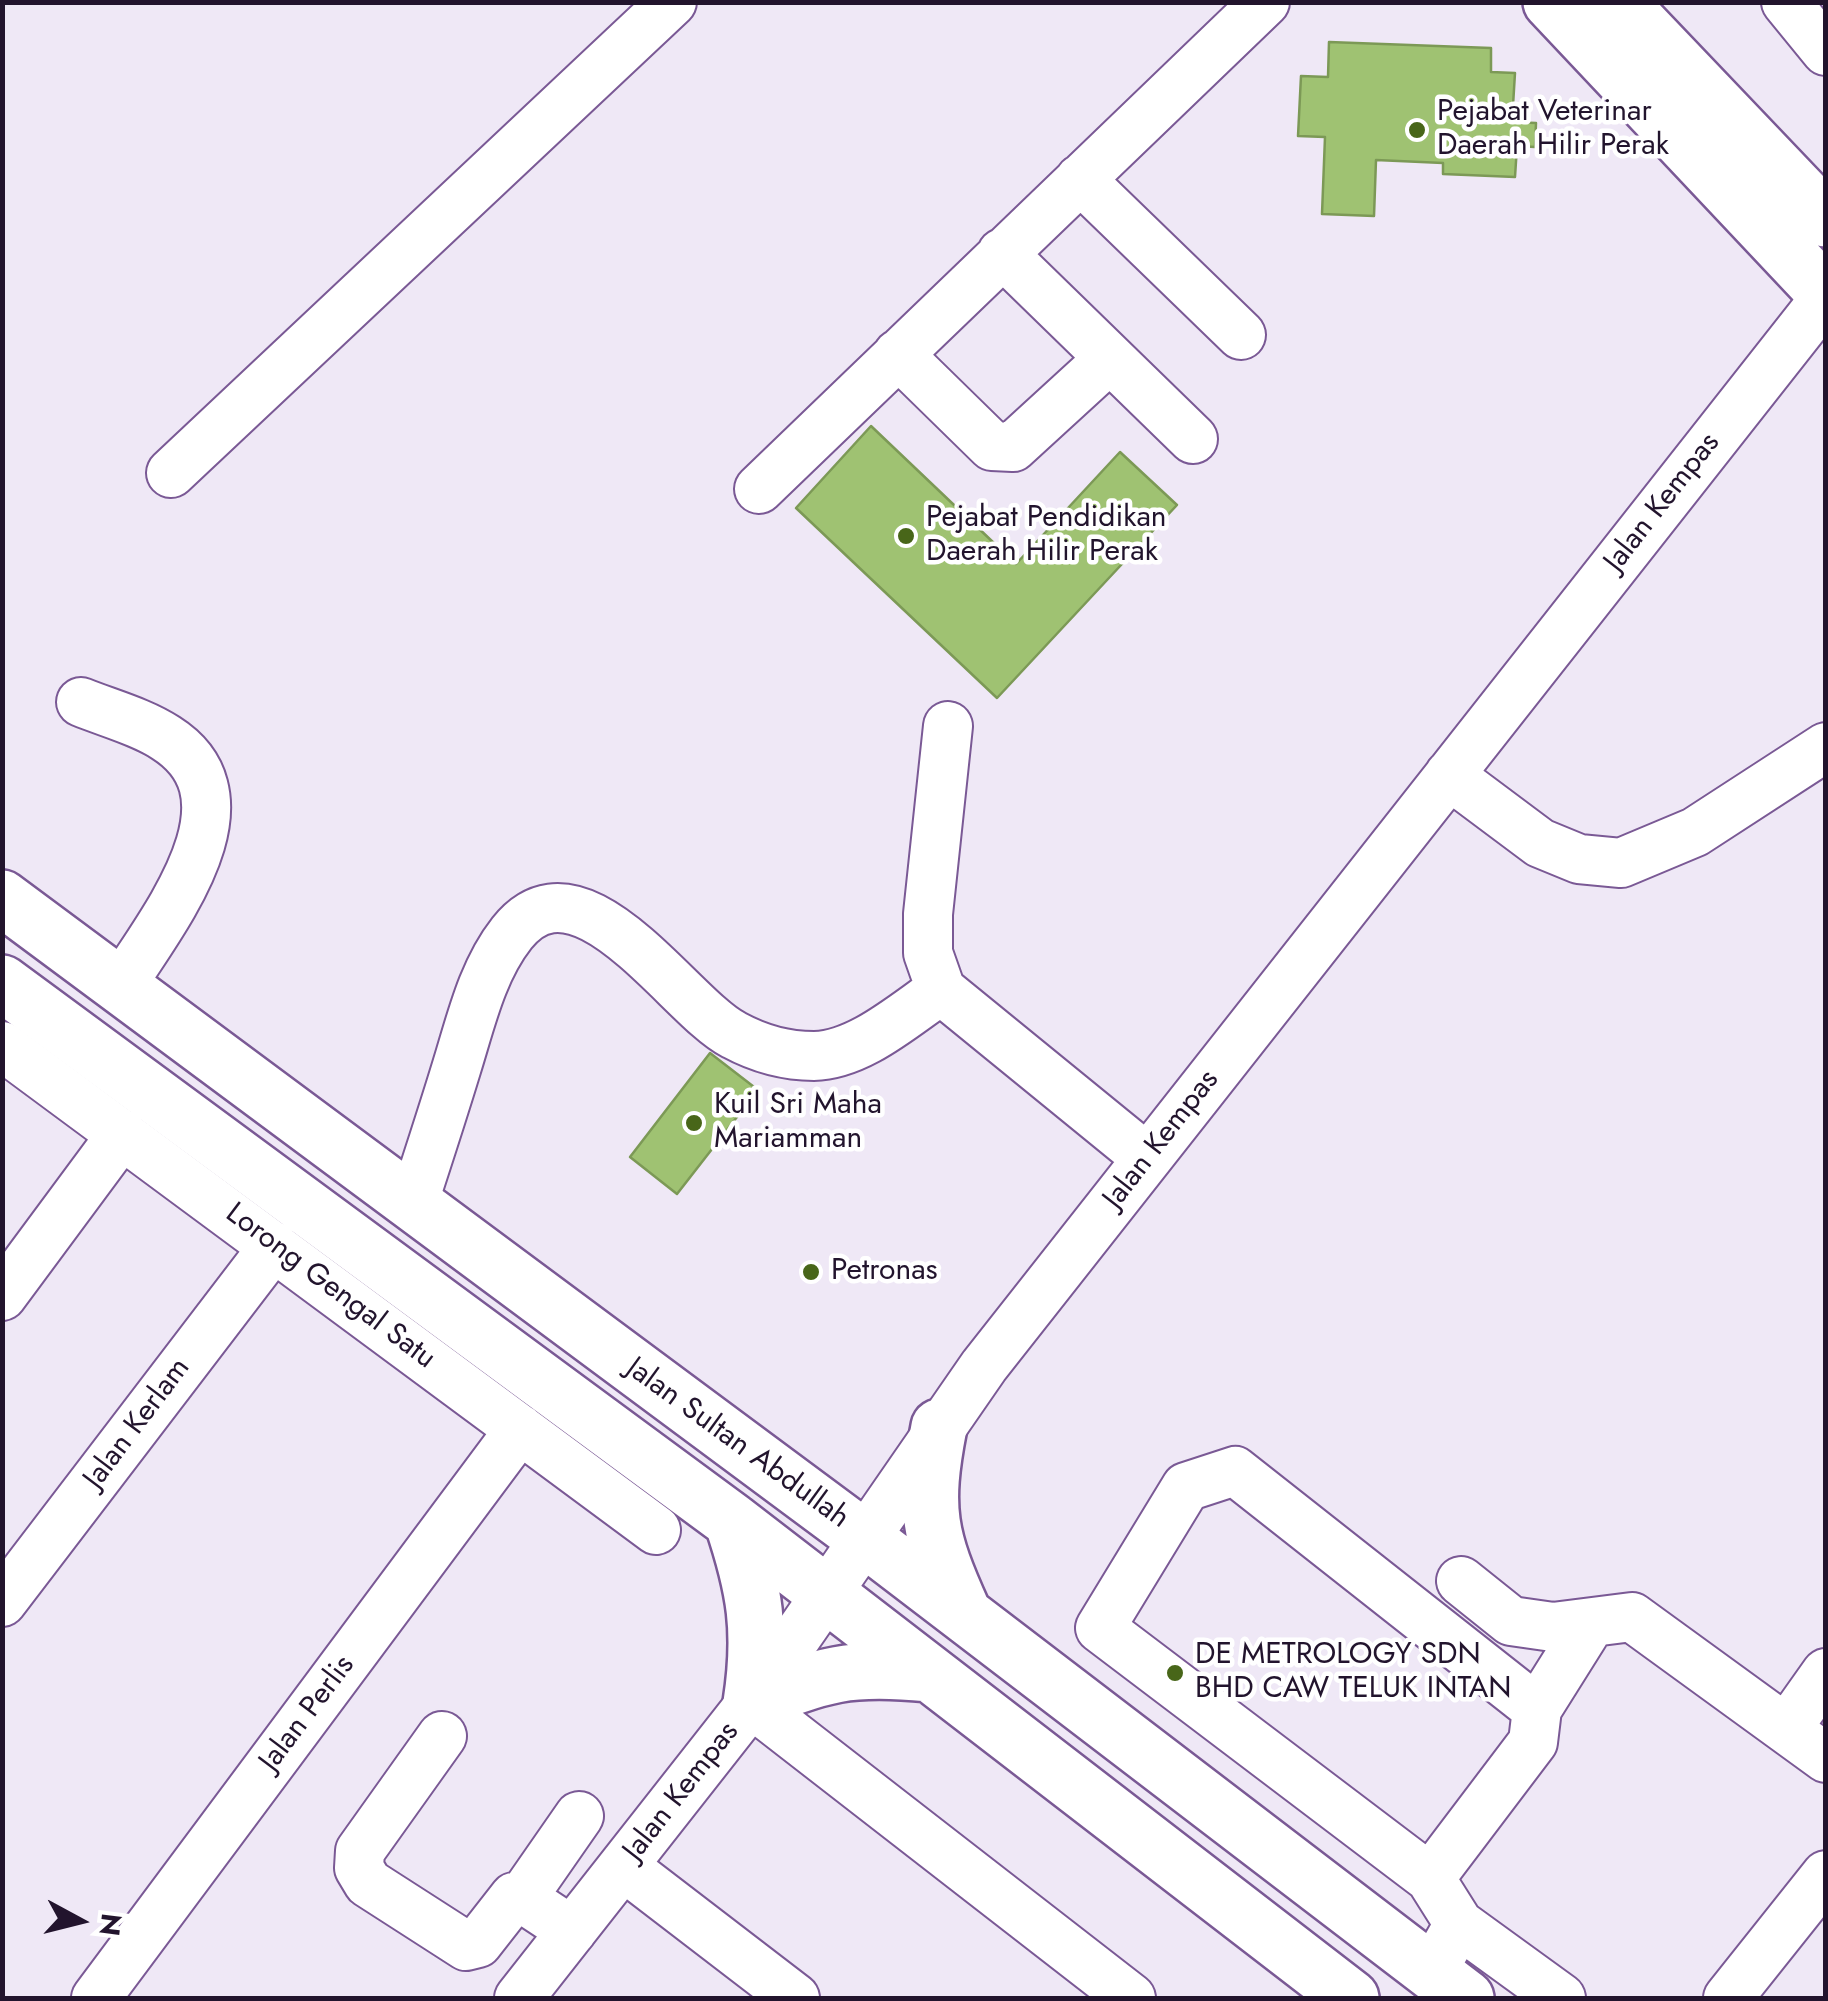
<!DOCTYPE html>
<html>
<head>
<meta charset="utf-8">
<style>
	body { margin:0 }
	#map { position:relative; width:1828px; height:2001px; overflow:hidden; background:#efe8f6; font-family:Jost,sans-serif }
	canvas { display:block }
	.frame { position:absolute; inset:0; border:5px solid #22142d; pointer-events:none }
	.north { position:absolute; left:30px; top:1871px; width:100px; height:100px; -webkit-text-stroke:8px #fff; paint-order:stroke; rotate:97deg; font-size:28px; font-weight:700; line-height:40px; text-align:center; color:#22142d }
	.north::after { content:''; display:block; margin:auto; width:35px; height:45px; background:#22142d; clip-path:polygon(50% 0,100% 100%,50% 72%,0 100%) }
</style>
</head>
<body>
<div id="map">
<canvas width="1828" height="2001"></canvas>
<div class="frame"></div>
<div class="north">N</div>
</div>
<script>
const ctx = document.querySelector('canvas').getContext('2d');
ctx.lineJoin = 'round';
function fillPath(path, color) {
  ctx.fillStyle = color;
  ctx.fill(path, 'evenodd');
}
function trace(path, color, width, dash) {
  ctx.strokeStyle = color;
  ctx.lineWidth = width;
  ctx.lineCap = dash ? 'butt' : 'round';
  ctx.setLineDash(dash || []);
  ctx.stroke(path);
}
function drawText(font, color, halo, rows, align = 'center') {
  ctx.font = font + ' Jost,sans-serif';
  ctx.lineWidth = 9;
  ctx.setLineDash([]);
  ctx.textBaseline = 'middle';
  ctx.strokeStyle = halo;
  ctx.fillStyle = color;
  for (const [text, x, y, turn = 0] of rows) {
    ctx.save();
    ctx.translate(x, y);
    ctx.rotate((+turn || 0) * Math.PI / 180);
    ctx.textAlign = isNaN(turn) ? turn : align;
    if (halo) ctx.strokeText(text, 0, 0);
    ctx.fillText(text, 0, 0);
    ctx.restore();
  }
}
const building = new Path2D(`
	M1329 42 1491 48V72L1515 73 1512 122 1536 123 1535 147 1517 146 1515 177 1443 174V163L1376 160 1374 216 1322 214 1325 137 1298 136 1301 76 1328 77Z
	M871 426 1016 564 1120 452 1177 505 997 698 796 508Z
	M710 1053 758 1090 677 1194 630 1157Z`);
const minor = new Path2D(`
	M1786 2 1826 51
	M1080 179 1241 335
	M1002 253 1193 439
	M898 354 992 446 1013 447 1108 360
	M171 473 672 2
	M759 489 1265 2
	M81 702C108 713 142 722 166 738 262 799 161 922 121 986
	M948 726 928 914V953L941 990 1147 1158
	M1449 775 1540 843 1579 859 1621 863 1695 832 1826 747
	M2 1046 656 1530
	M413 1204C428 1158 443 1112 457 1066 471 1021 482 971 512 933 580 847 680 1008 734 1035 758 1048 786 1056 814 1056 860 1055 905 1014 941 990
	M2 1296 122 1134
	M1461 1581 1511 1621 1553 1627 1632 1617 1826 1758
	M2 1602 274 1246
	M751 1703 1131 1998
	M1537 1709 1591 1623
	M1787 1728 1826 1673
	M442 1736 360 1851 359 1868 368 1883 466 1946 478 1943 514 1897 522 1898 572 1931
	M623 1866 795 1998
	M1430 1878 1533 1742 1537 1709 1235 1471 1186 1487 1100 1628 1430 1878 1459 1924
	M522 1898 579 1816
	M1443 1952 1459 1924 1561 1998
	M96 1998 520 1429
	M519 1998 751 1703 984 1366 1826 297
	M1728 1998 1826 1875`);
const major = new Path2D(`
	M2 898 864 1538 1466 1998
	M2 983 732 1521 1351 1998
	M939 1427C923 1509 929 1537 963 1612
	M732 1521C755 1589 762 1632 751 1703 825 1674 848 1666 928 1674`);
const highway = new Path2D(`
	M1551 2 1826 294
	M1619 2 1826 219`);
const markers = [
	[1417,130,10,"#486619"],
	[906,536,10,"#486619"],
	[694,1123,10,"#486619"],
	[811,1272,10,"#486619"],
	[1175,1673,10,"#486619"]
];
const poiNames = [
	["Pejabat Veterinar",1437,113],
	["Daerah Hilir Perak",1437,147],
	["Pejabat Pendidikan",926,519],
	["Daerah Hilir Perak",926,553],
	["Kuil Sri Maha",714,1106],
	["Mariamman",714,1140],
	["Petronas",831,1272],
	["DE METROLOGY SDN",1195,1656],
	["BHD CAW TELUK INTAN",1195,1690]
];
const streetNames = [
	["Jalan Kempas",1663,503,-52],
	["Jalan Kempas",1162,1140,-52],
	["Lorong Gengal Satu",330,1287,37],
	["Jalan Kerlam",138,1424,-53],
	["Jalan Sultan Abdullah",737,1444,36],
	["Jalan Perlis",308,1714,-53],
	["Jalan Kempas",682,1792,-52]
];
fillPath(building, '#9fc272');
trace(building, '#7c9956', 2.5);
trace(minor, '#7a5995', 52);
trace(major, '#7a5995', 60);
trace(highway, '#7a5995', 60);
trace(minor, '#fff', 48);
trace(major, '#fff', 55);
trace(highway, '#fff', 55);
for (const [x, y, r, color] of markers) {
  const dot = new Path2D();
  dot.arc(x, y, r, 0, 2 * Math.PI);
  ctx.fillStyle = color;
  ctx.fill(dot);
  trace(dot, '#fff', 4);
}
drawText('30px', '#22142d', '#fff', poiNames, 'left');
drawText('30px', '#22142d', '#fff', streetNames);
</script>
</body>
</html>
